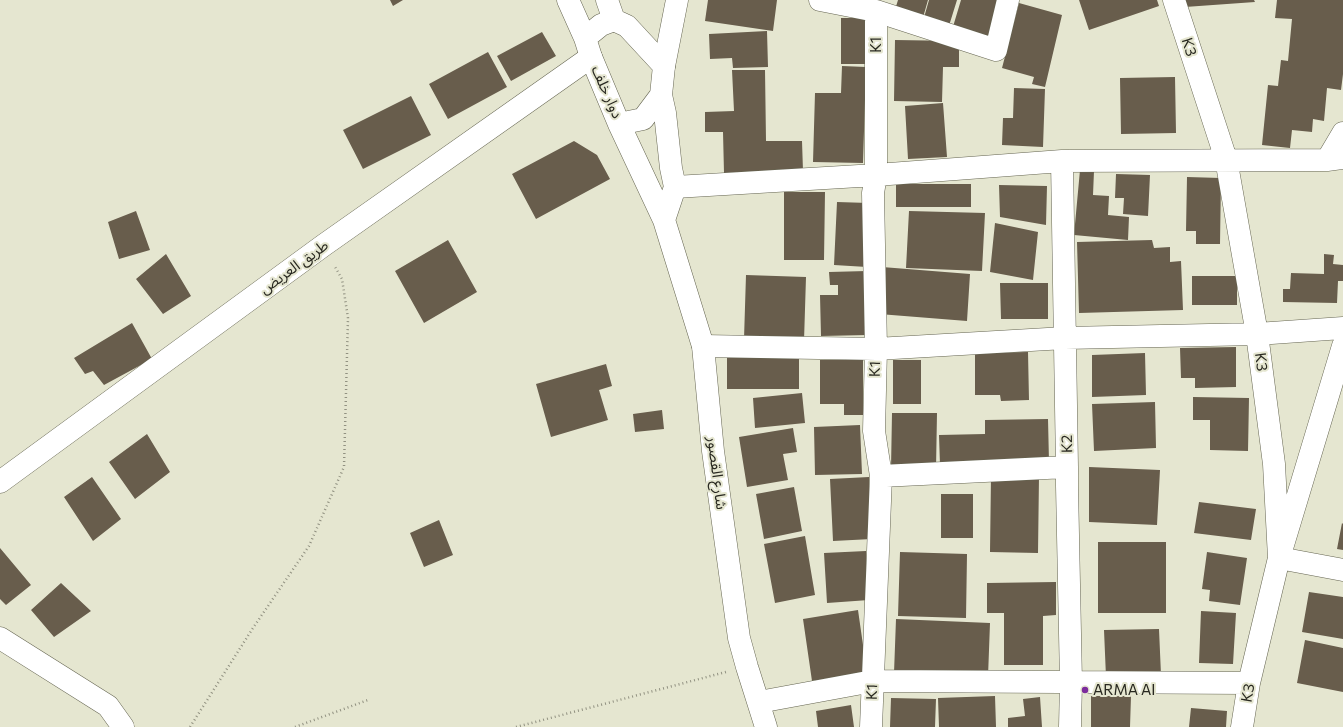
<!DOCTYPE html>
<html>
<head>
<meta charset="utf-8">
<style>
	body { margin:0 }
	canvas { display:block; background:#e5e6d0 }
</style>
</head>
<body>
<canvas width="1343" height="727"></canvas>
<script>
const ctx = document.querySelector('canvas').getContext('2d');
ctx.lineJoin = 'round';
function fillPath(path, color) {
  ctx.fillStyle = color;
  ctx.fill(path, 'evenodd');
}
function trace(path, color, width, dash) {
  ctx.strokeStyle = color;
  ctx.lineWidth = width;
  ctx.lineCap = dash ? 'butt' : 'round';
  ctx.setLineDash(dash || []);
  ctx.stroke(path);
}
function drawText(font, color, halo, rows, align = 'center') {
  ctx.font = font + ' Commissioner,"Noto Sans Arabic",sans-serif';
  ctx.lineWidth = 4;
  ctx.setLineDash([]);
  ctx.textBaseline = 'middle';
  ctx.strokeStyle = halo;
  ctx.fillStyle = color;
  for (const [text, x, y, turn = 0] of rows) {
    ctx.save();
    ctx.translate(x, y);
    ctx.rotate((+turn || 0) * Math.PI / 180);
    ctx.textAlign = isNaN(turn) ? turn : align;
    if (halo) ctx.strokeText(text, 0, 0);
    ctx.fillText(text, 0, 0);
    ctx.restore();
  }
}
const building = new Path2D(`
	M390 0H403L393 6Z
	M708 0H777L773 31 705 21Z
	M898 0H928L922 21 894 13Z
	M929 0H957L948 29 923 21Z
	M961 0H1004L991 42 952 30Z
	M1079 0H1157L1159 6 1089 30Z
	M1185 0H1254L1255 2 1185 7Z
	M1277 0H1343V74L1341 90 1327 88 1324 121 1313 119 1312 132 1292 130 1290 148 1262 145 1268 85 1278 86 1281 60 1288 61 1292 19 1275 18Z
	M1019 3 1062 15 1045 87 1032 84 1034 77 1002 68Z
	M841 18H867V64H841Z
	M767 31 768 67 733 68 732 58 710 59 709 34Z
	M542 32 556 56 511 81 497 56Z
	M895 40 959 41V67H943L942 102 894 101Z
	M488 52 507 87 448 119 429 84Z
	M842 66 866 67 863 163 813 162 815 93H841Z
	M732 70H765L766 141H802L803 171 724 173 723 132H705V112L734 111Z
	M1175 77 1176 133 1121 134 1120 78Z
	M1014 88 1045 89 1043 147 1002 145 1003 118H1013Z
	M411 96 431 135 363 169 343 130Z
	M943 103 947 157 908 159 905 106Z
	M574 141 597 155 610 179 536 219 512 174Z
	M1080 170 1094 171 1093 195 1109 196 1108 215 1129 217 1128 240 1074 235Z
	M1116 174 1150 175 1148 216 1123 214 1124 198H1115Z
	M1187 177 1221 178 1220 244H1196V231H1186Z
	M896 184H971V207H896Z
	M999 185 1047 186 1046 225 1000 217Z
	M784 192H825L824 260H784Z
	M837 202 869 203 867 267 834 265Z
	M136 211 150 250 119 259 108 222Z
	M909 211 985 213 982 271 906 268Z
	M995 223 1038 232 1033 280 990 272Z
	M448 240 477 292 424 323 395 271Z
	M1152 240 1154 248 1170 247V262L1181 261 1183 310 1079 313 1077 242Z
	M166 254 191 296 163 314 136 279Z
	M1324 254 1334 255 1333 264 1343 265V281H1338L1337 303 1283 302V289H1290L1291 273 1324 274Z
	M882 267 970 274 967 321 879 314Z
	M867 271 868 335 821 336 820 295H838V285H830L829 272Z
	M746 275 806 277 804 341 744 339Z
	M1192 276H1237V305H1192Z
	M1000 283H1048V319H1001Z
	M132 323 152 359 104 385 93 371 85 374 74 358Z
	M1236 347V387L1195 388V378H1181L1180 348Z
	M1028 352 1029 400 1001 401 1000 395H975V353Z
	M1145 353 1146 395 1092 397V355Z
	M799 356V389H727V357Z
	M820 360H863V415H844V404H820Z
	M893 360H921V404H893Z
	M606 364 612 386 599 390 608 420 551 437 536 384Z
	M802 393 805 423 755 428 753 398Z
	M1193 397 1249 398 1248 451 1210 450V420H1193Z
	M1155 402 1156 448 1094 451 1092 404Z
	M662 410 664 429 635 432 633 414Z
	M892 413H937L936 469H891Z
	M1048 419 1049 462 940 465 939 435 985 434V420Z
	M860 425 862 474 815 475 814 427Z
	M793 428 797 452 783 454 788 480 747 487 739 437Z
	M147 434 170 472 135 499 109 462Z
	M1089 467 1160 470 1157 525 1089 522Z
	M991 476H1039L1038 553 990 552Z
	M92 477 121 519 93 541 64 497Z
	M869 477 872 539 833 541 830 479Z
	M794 487 802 531 764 539 756 494Z
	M941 494H973V538H941Z
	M1199 502 1256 509 1251 540 1194 533Z
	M439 520 453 555 424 567 410 533Z
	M1342 523 1343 524V550L1337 549Z
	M805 536 815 595 775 603 764 544Z
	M1098 542H1166V613H1098Z
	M0 548 31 585 6 605 0 599Z
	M866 551 869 600 827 603 824 553Z
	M900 552 967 554 966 618 898 616Z
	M1207 552 1247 558 1240 605 1209 601 1210 590 1202 589Z
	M1056 582V615L1043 616V665H1004V613H987V583Z
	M61 583 91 611 54 637 31 610Z
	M1309 592 1343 597V639L1302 632Z
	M858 610 867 673 812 681 803 619Z
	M1201 611 1236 613 1233 664 1199 663Z
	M896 619 990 623 988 677 894 673Z
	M1159 629 1161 675 1106 677 1104 630Z
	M1305 640 1343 648V692L1297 683Z
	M995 696 996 727H939L938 698Z
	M1091 696H1131L1130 727H1091Z
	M1040 697 1042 727H1008V718L1025 716 1023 699Z
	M891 698 936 699 935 727H890Z
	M851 705 854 727H818L816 711Z
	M1191 708 1227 711 1226 727H1189Z`);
const path = new Path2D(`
	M190 727 253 628 309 546 344 467 348 318 342 279 334 265
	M295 727 368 700
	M516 727 726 672`);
const minor = new Path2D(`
	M820 0 876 11 996 50 1008 0
	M1174 0 1226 159 1257 334 1274 464 1279 558 1249 683 1242 727
	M664 66 677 0
	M1327 160 1343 133
	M1062 161 1067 467V486L1071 682 1070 727
	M675 187 876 175 1062 161 1327 160 1343 158
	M703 346 876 349 1065 338 1257 334 1343 328
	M1343 346 1279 558 1343 570
	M881 476 1067 467
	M0 482 324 245 591 57
	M0 638 108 706 123 727
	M759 702 873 681 1249 683
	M871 727 881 476 874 431 876 349 873 193 876 175V11`);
const tertiary = new Path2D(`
	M568 0 585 38
	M607 0 614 20
	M614 20 627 26 664 66 661 95 643 119 619 124 591 57 585 38 601 25Z
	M661 95 665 113 671 168 675 187 664 220
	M619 124 664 220 703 346 713 451 739 638 747 667 766 727`);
const markers = [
	[1085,690,4,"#7c2b9c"]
];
const streetNames = [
	["K1",876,45,-90],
	["K3",1189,47,72],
	["دوار خلف",607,92,66],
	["طريق العريض",294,267,-36],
	["K3",1261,362,83],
	["K1",875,369,-89],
	["K2",1067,444,-91],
	["شارع القصور",717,473,83],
	["K1",872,692,-88],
	["K3",1248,693,-80]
];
const poiNames = [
	["ARMA AI",1093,690]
];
fillPath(building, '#685d4c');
trace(minor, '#656551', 23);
trace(tertiary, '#656551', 23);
trace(path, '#919181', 2.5, [1, 3]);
trace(minor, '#fff', 22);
trace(tertiary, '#fff', 22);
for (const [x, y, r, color] of markers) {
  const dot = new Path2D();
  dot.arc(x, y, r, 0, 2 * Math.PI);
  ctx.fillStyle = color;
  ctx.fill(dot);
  trace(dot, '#e5e6d0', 1.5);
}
drawText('15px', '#282820', '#e5e6d0', streetNames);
drawText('15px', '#282820', '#e5e6d0', poiNames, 'left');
</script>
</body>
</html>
